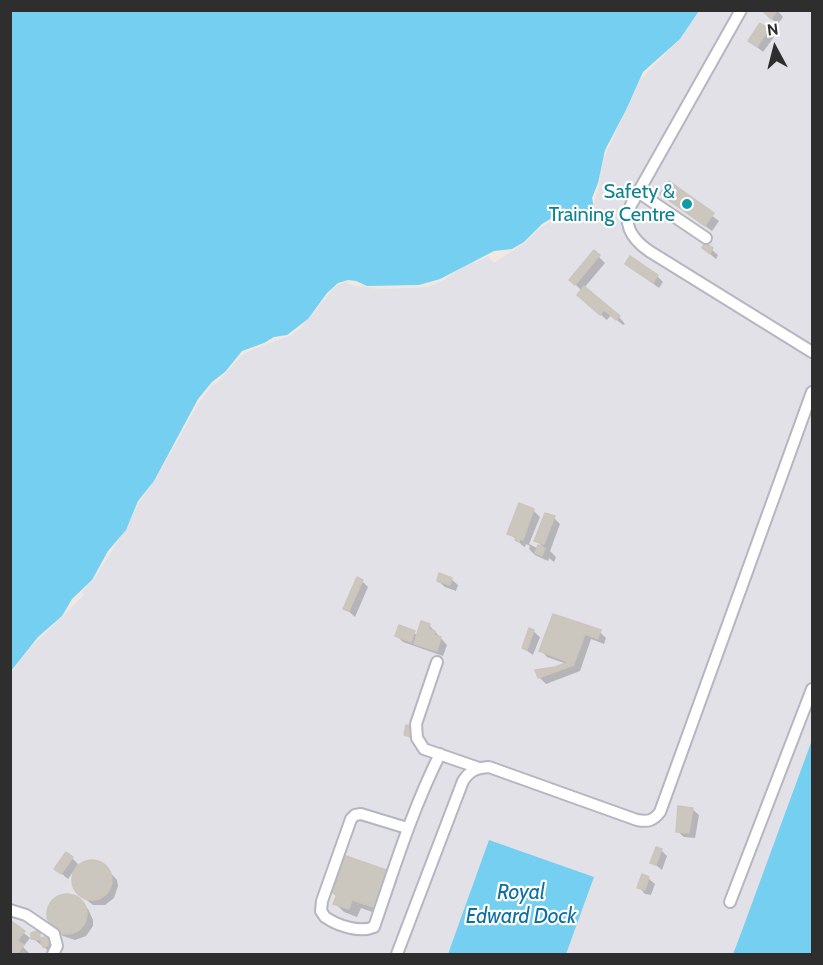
<!DOCTYPE html>
<html>
<head>
<meta charset="utf-8">
<style>
	body { margin:0 }
	#map { position:relative; width:823px; height:965px; overflow:hidden; background:#efe9e1; font-family:Cabin,sans-serif }
	canvas { display:block }
	.frame { position:absolute; inset:0; border:12px solid #2e2e2e; pointer-events:none }
	.north { position:absolute; left:745px; top:18px; width:60px; height:60px; -webkit-text-stroke:4px #fff; paint-order:stroke; rotate:353deg; font-size:16px; font-weight:700; line-height:24px; text-align:center; color:#2e2e2e }
	.north::after { content:''; display:block; margin:auto; width:21px; height:27px; background:#2e2e2e; clip-path:polygon(50% 0,100% 100%,50% 72%,0 100%) }
</style>
</head>
<body>
<div id="map">
<canvas width="823" height="965"></canvas>
<div class="frame"></div>
<div class="north">N</div>
</div>
<script>
const ctx = document.querySelector('canvas').getContext('2d');
ctx.lineJoin = 'round';
function fillPath(path, color) {
  ctx.fillStyle = color;
  ctx.fill(path, 'evenodd');
}
function trace(path, color, width, dash) {
  ctx.strokeStyle = color;
  ctx.lineWidth = width;
  ctx.lineCap = dash ? 'butt' : 'round';
  ctx.setLineDash(dash || []);
  ctx.stroke(path);
}
function drawText(font, color, halo, rows, align = 'center') {
  ctx.font = font + ' Cabin,sans-serif';
  ctx.lineWidth = 4.5;
  ctx.setLineDash([]);
  ctx.textBaseline = 'middle';
  ctx.strokeStyle = halo;
  ctx.fillStyle = color;
  for (const [text, x, y, turn = 0] of rows) {
    ctx.save();
    ctx.translate(x, y);
    ctx.rotate((+turn || 0) * Math.PI / 180);
    ctx.textAlign = isNaN(turn) ? turn : align;
    if (halo) ctx.strokeText(text, 0, 0);
    ctx.fillText(text, 0, 0);
    ctx.restore();
  }
}
const industrial = new Path2D(`
	M700 11H812V954H11L10 674 32 646 84 595 82 592 94 579 125 530 140 501 157 477 198 404 213 384 215 385 241 356 252 350 291 335 301 328 333 289 340 284 346 282 351 285 379 289 428 287 444 280 473 260 475 263 488 256 494 263 526 242 538 230 555 218 593 207 599 186 601 164 640 80 681 38Z`);
const water = new Path2D(`
	M11 10H699V11L680 39 643 72 626 110 605 150 598 183 592 198 594 209 590 216 577 210 560 213 542 224 524 242 512 249 494 251 440 279 419 285 367 286 356 281 348 280 338 283 327 293 308 319 287 335 274 337 264 343 242 351 225 372 212 382 198 399 154 481 138 501 126 530 108 551 92 580 72 599 62 616 38 637 11 671Z
	M812 740V954H733L737 944Z
	M489 840 594 877 566 954H448Z`);
const shadow = new Path2D(`
	M777 10 783 17 778 24 769 17Z
	M768 31 774 37 763 52 750 41Z
	M669 183 719 221 712 231 662 194Z
	M706 245 718 255 716 259 703 248Z
	M594 252 605 263 584 288 619 317 625 324 623 325 611 315 607 320 585 301 582 291 571 280Z
	M627 264 657 276 663 282 659 288Z
	M520 505 534 511 540 517 529 544 539 549V547L546 550 536 540 554 518 560 524 550 551 556 557 554 562 549 558 548 561 535 555 529 549 530 546 526 544 525 547 523 546 509 533Z
	M451 579 458 585 456 591 445 587 438 581Z
	M362 581 368 587 355 617 345 608Z
	M554 616 600 632 606 638 604 644 591 639 580 671 546 684 539 677 567 664 547 657 541 650Z
	M429 625 447 645 443 656 403 642 397 636 414 633 418 636Z
	M533 631 540 637 533 655 523 648Z
	M692 809 699 815 695 838 684 837 677 831Z
	M661 850 667 856 662 870 652 862Z
	M72 858 78 864 75 869 76 870 83 863 95 861 106 868 117 880 118 886 114 898 105 905H93L83 897 74 885 75 869 68 879 56 869Z
	M388 873 397 881 384 916 361 908 357 917 344 912 335 903 337 897 332 892Z
	M648 878 655 884 651 895 645 894 639 887Z
	M64 896H70L81 902 88 909 93 920V926L86 936 75 940 63 936 52 925 49 913 54 902Z
	M10 922 30 938 23 947 29 953 36 954H15L10 951Z
	M37 933 44 940 47 939 53 946 50 952 35 940 33 935Z`);
const building = new Path2D(`
	M762 10H778L771 19Z
	M760 23 769 29 757 47 748 41Z
	M669 181 714 213 705 226 660 194Z
	M705 243 713 248 710 254 702 248Z
	M594 250 600 255 575 285 569 280Z
	M630 256 658 275 653 283 625 264Z
	M584 286 620 316 616 320 604 310 600 315 577 295Z
	M519 503 534 509 523 540 520 539 519 542 515 540 516 537 507 534Z
	M545 513 555 516 544 544 534 541Z
	M538 545 545 548 542 556 535 553Z
	M439 573 452 578 450 585 437 581Z
	M357 577 363 580 349 611 343 609Z
	M553 614 601 630 598 639 585 634 574 664 539 651Z
	M421 621 430 624 428 629 435 631 434 635 441 637 437 651 414 644Z
	M399 625 415 631 411 642 395 636Z
	M529 628 534 630 527 650 522 648Z
	M569 662 574 665 538 678 535 670 555 667Z
	M406 725 413 726 411 737 404 735Z
	M678 806 693 808 689 833 676 832Z
	M656 847 662 849 656 865 650 863Z
	M66 852 73 857 61 874 54 869Z
	M343 855 389 871 376 908 352 900 349 909 333 904 337 894 330 892Z
	M72 880a20 20 0 1 1 40 0a20 20 0 1 1-40 0Z
	M642 874 649 877 645 890 637 888Z
	M47 914a20 20 0 1 1 40 0a20 20 0 1 1-40 0Z
	M10 920 25 931 17 941 24 945 17 954 10 951Z
	M37 931 40 934V938L46 937 49 940 48 946 43 947 40 940 31 939V933Z`);
const minor = new Path2D(`
	M741 10 631 205C622 225 632 239 649 251L812 352
	M638 192 706 238
	M437 662 416 724 417 738 424 749 479 768
	M407 828 361 814 355 815 351 819 322 901 321 911 325 917C338 926 360 933 374 927 394 869 412 810 440 754
	M730 902 812 689
	M10 910 26 915 54 934 57 946 53 954
	M397 954 463 781C470 770 477 768 489 767L637 820C648 822 653 821 660 812L812 392`);
const markers = [
	[687,204,6,"#0f9aa8"]
];
const cultureNames = [
	["Safety &",675,192],
	["Training Centre",675,215]
];
const waterNames = [
	["Royal",521,893],
	["Edward Dock",521,917]
];
fillPath(industrial, '#e3e1e8');
fillPath(water, '#75cff0');
fillPath(shadow, '#0003');
fillPath(building, '#cbc7bf');
trace(building, '#cbc5ba', 1.5);
trace(minor, '#b4b7c1', 14);
trace(minor, '#fff', 10);
for (const [x, y, r, color] of markers) {
  const dot = new Path2D();
  dot.arc(x, y, r, 0, 2 * Math.PI);
  ctx.fillStyle = color;
  ctx.fill(dot);
  trace(dot, '#fff', 2);
}
drawText('20px', '#0d838f', '#fff', cultureNames, 'right');
drawText('italic 21px', '#0d6fa3', '#fff', waterNames);
</script>
</body>
</html>
